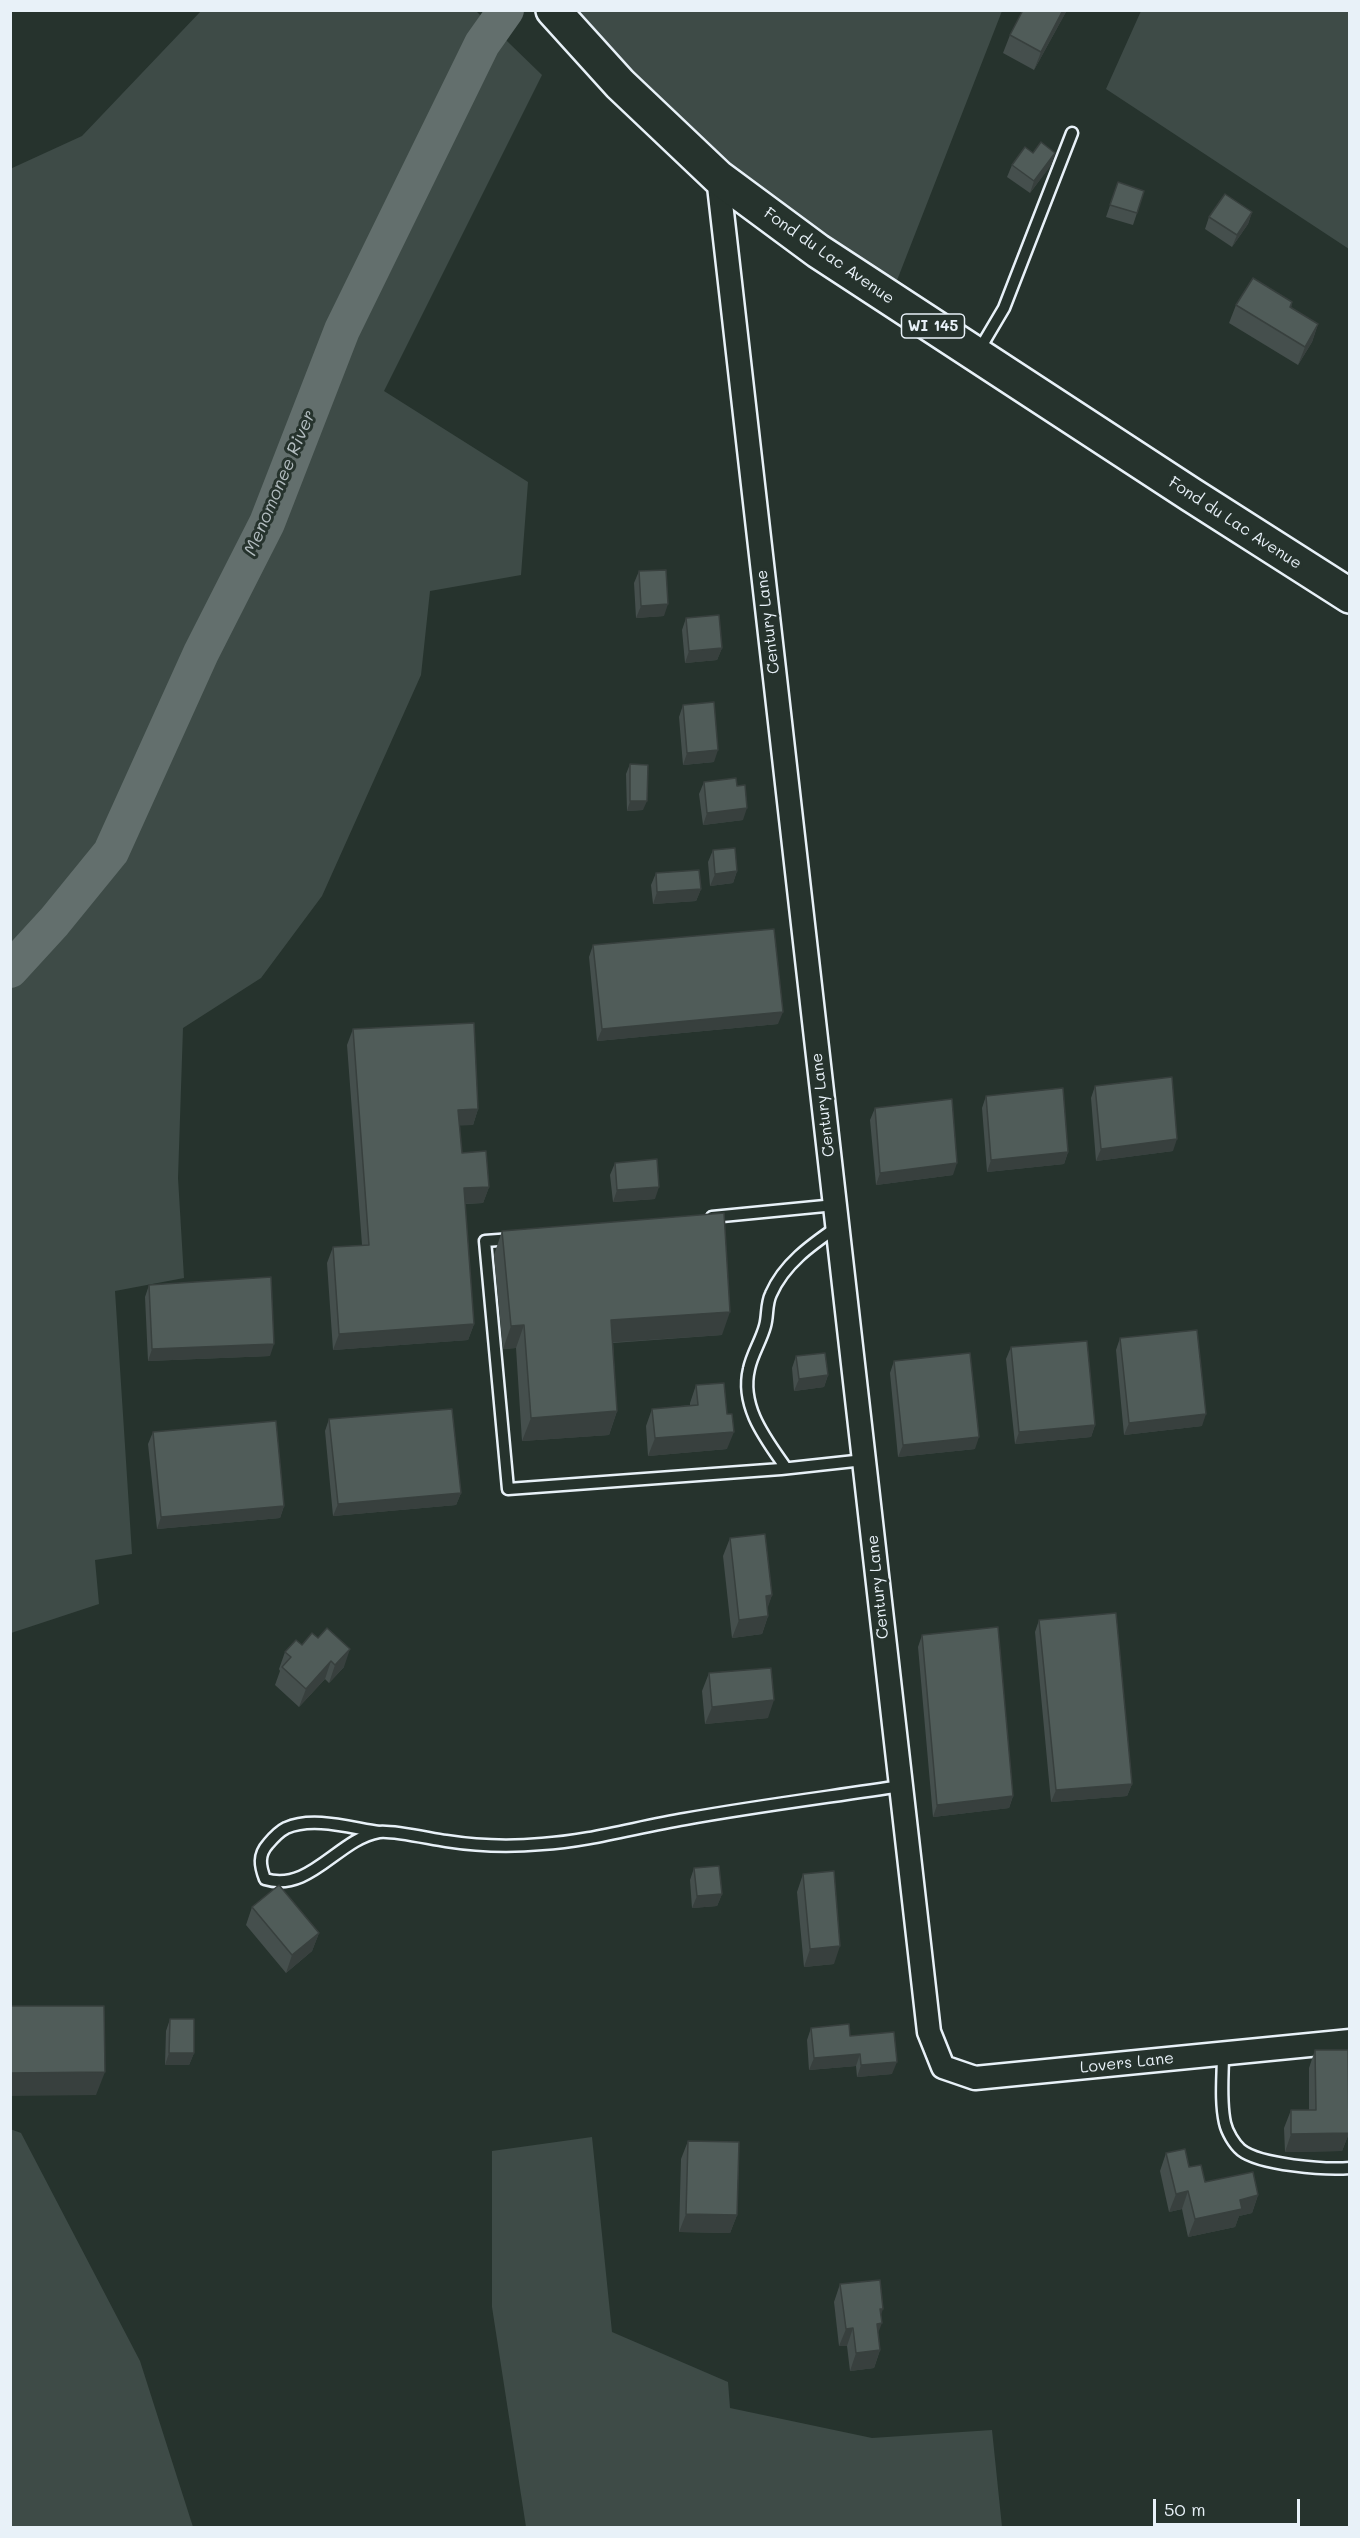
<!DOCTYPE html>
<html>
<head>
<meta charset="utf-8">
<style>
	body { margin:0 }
	#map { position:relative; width:1360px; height:2538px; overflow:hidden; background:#26332d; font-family:Mali,sans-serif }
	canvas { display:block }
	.frame { position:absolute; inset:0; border:12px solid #e8f1f8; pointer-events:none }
	.scale { position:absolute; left:1153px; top:2499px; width:147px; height:27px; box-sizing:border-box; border:3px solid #e8f1f8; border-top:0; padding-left:8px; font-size:18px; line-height:21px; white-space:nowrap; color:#e8f1f8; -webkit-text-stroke:4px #26332d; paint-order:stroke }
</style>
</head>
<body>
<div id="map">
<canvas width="1360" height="2538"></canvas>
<div class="frame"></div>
<div class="scale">50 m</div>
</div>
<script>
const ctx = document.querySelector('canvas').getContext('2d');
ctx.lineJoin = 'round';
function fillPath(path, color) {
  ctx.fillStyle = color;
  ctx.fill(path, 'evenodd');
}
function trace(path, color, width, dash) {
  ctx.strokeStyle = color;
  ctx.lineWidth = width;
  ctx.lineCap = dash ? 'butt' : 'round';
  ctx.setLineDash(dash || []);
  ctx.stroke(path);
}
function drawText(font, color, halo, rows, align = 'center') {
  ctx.font = font + ' Mali,sans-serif';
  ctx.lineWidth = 6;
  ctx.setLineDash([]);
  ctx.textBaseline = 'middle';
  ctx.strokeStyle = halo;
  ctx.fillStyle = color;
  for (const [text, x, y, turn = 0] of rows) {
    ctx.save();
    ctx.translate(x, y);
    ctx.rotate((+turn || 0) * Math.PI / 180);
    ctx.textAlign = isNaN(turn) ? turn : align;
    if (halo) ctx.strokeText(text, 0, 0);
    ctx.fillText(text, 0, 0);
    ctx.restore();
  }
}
const green = new Path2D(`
	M201 11H476L542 75 384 391 528 482 521 575 430 591 421 675 322 896 261 978 183 1028 178 1178 184 1278 115 1291 132 1554 95 1560 99 1604 11 1633 10 169 82 136Z
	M572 11H1002L894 288 732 168 612 56Z
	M1141 11H1349V249L1106 89Z
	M10 2129 21 2133 140 2361 193 2527H11Z
	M592 2137 612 2332 728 2382 730 2408 872 2438 992 2430 1002 2527H526L492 2307V2151Z`);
const river = new Path2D(`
	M10 970 54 922 111 852 201 653 267 523 342 330 482 44 506 10`);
const service = new Path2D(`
	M978 352 1004 308 1072 133
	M712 1217 835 1205
	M512 1239 485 1241 508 1489 781 1469 864 1460
	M786 1468C766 1439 740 1407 749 1369 752 1354 761 1341 765 1326 768 1316 766 1304 771 1294 784 1264 811 1245 837 1227
	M379 1832C351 1828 313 1816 286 1828 278 1832 273 1838 268 1844 258 1855 260 1866 265 1879 310 1893 338 1839 379 1832 392 1830 431 1839 446 1841 478 1846 510 1847 542 1844 590 1841 637 1827 685 1819 757 1806 829 1797 901 1786
	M1223 2053C1223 2075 1220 2101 1225 2123 1227 2132 1234 2144 1241 2150 1260 2165 1325 2170 1350 2168`);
const minor = new Path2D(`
	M718 177 929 2032 943 2067 975 2078 1350 2041`);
const primary = new Path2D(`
	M553 10 620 84 718 177 818 251 1190 494 1350 596`);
const wall = new Path2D(`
	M1023 10H1067L1034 70 1003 53 1010 35Z
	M1033 153H1055L1051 165 1030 193 1007 177 1012 165Z
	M1118 182 1137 213 1133 225 1106 217Z
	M1252 212 1248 224 1232 247 1205 229 1209 217Z
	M1292 302 1291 308 1318 324 1312 342 1298 365 1229 323 1236 305Z
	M639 571 664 616 636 618 634 583Z
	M686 618 722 648 717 660 685 663 682 630Z
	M683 705 714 762 683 765 679 717Z
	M630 764 643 810 627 811 626 774Z
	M704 782 737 786 743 820 703 825 699 794Z
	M713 850 737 871 733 883 710 886 708 862Z
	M656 873 701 889 696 901 653 904 651 885Z
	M593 945 778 1024 597 1041 589 957Z
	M353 1029 478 1109 473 1125H459L462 1153 489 1187 483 1203 465 1204 474 1324 468 1340 333 1350 327 1263 333 1247 362 1245 347 1045Z
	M1095 1086 1173 1151 1096 1161 1091 1098Z
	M986 1096 1068 1152 1064 1164 987 1172 982 1108Z
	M875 1108 953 1175 876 1185 870 1120Z
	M615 1163 655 1199 613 1202 610 1175Z
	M502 1231 722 1335 613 1343 617 1411 609 1435 522 1441 516 1348 503 1349 494 1255Z
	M149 1285 270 1356 148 1361 145 1297Z
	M1120 1338 1202 1426 1124 1435 1116 1350Z
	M1011 1347 1095 1425 1091 1437 1015 1444 1006 1359Z
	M796 1356 828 1375 824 1387 794 1391 792 1368Z
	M894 1361 975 1449 898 1457 890 1373Z
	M696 1385 727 1449 648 1456 646 1426 652 1409 690 1405V1403Z
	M329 1419 461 1493 456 1505 333 1516 325 1431Z
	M153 1432 284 1506 280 1518 157 1529 148 1444Z
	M730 1538 772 1595 767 1608 768 1616 762 1634 732 1638 723 1556Z
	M1039 1620 1132 1784 1127 1796 1051 1802 1035 1632Z
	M922 1635 1013 1796 1009 1808 933 1817 918 1647Z
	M302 1645 344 1667 329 1683 325 1679 299 1707 275 1685 280 1671 279 1669 285 1652Z
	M709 1673 768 1718 705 1724 702 1691Z
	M694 1868 722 1894 717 1906 692 1908 690 1880Z
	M803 1874 834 1964 804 1967 797 1892Z
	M252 1907 319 1933 312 1951 286 1973 246 1925Z
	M170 2019 194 2053 189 2065H165L166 2031Z
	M811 2028 850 2036 892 2074 857 2077 856 2066 809 2070 807 2040Z
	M1315 2050 1349 2133 1342 2151 1285 2152 1284 2128 1291 2110H1309V2068Z
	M688 2141 737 2215 730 2233 679 2232 681 2159Z
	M1166 2153 1189 2167 1205 2182 1258 2195 1252 2213 1239 2216 1235 2227 1188 2237 1182 2209 1169 2212 1160 2171Z
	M840 2284 881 2316 878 2332 880 2350 874 2368 850 2371 847 2346H839L834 2302Z`);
const shadedWall = new Path2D(`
	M1063 10H1067L1034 70 1041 52Z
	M1055 153 1051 165 1030 193 1034 181Z
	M1252 212 1248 224 1232 247 1237 235Z
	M1318 324 1312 342 1298 365 1305 347Z
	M668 604 664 616 636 618 641 606Z
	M722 648 717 660 685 663 689 651Z
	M718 750 714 762 683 765 687 753Z
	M630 801H647L643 810 627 811Z
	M747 808 743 820 703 825 707 813Z
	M737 871 733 883 710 886 715 874Z
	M701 889 696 901 653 904 657 892Z
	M783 1012 778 1024 597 1041 602 1029Z
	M478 1109 473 1125 452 1126 458 1110Z
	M1177 1139 1173 1151 1096 1161 1101 1149Z
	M1068 1152 1064 1164 987 1172 991 1160Z
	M957 1163 953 1175 876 1185 880 1173Z
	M489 1187 483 1203 458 1204 464 1188Z
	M659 1187 655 1199 613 1202 617 1190Z
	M730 1312 722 1335 603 1343 611 1320Z
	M474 1324 468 1340 333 1350 339 1334Z
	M524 1325 516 1348 503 1349 511 1326Z
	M274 1344 270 1356 148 1361 152 1349Z
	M828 1375 824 1387 794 1391 799 1379Z
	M617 1411 609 1435 522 1441 531 1418Z
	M1206 1414 1202 1426 1124 1435 1129 1423Z
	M1095 1425 1091 1437 1015 1444 1019 1432Z
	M734 1432 727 1449 648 1456 655 1438Z
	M979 1437 975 1449 898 1457 903 1445Z
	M461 1493 456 1505 333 1516 338 1504Z
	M284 1506 280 1518 157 1529 161 1517Z
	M772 1595 766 1613V1596Z
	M768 1616 762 1634 732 1638 739 1620Z
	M350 1649 344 1667 329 1683 335 1665Z
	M331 1661 325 1679 299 1707 306 1689Z
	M774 1700 768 1718 705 1724 712 1707Z
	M1132 1784 1127 1796 1051 1802 1056 1790Z
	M1013 1796 1009 1808 933 1817 937 1805Z
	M722 1894 717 1906 692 1908 697 1896Z
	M319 1933 312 1951 286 1973 292 1955Z
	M840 1946 834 1964 804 1967 810 1949Z
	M169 2053H194L189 2065H165Z
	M860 2054 856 2066 809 2070 814 2058Z
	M897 2062 892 2074 857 2077 861 2065Z
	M105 2072 96 2095 10 2096V2073Z
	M1349 2133 1342 2151 1285 2152 1291 2134Z
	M1188 2191 1182 2209 1169 2212 1176 2194Z
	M1258 2195 1252 2213 1239 2216 1235 2227 1188 2237 1195 2219 1240 2200Z
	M686 2214 737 2215 730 2233 679 2232Z
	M880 2309H883L878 2324 882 2323 875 2341Z
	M853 2328 847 2346H839L846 2329Z
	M880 2350 874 2368 850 2371 856 2353Z`);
const building = new Path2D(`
	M1023 10H1063L1041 52 1010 35Z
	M1041 142 1055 153 1034 181 1012 165 1025 147 1033 153Z
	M1118 182 1144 191 1137 213 1110 205Z
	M1225 194 1252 212 1237 235 1209 217Z
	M1253 278 1292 302 1290 307 1318 324 1305 347 1236 305Z
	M666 570 668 604 641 606 639 571Z
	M719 615 722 648 689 651 686 618Z
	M714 702 718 750 687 753 683 705Z
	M630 764 648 765 647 801H630Z
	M736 778 737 786 745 785 747 808 707 813 704 782Z
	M735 848 737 871 715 874 713 850Z
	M699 870 701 889 657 892 656 873Z
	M774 929 783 1012 602 1029 593 945Z
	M474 1023 478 1109 458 1110 462 1153 486 1151 489 1187 464 1188 474 1324 339 1334 333 1247 369 1245 353 1029Z
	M1172 1077 1177 1139 1101 1149 1095 1086Z
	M1063 1088 1068 1152 991 1160 986 1096Z
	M952 1099 957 1163 880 1173 875 1108Z
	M657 1159 659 1187 617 1190 615 1163Z
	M724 1213 730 1312 611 1320 617 1411 531 1418 524 1325 511 1326 502 1231Z
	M271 1277 274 1344 152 1349 149 1285Z
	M1197 1330 1206 1414 1129 1423 1120 1338Z
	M1087 1341 1095 1425 1019 1432 1011 1347Z
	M825 1353 828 1375 799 1379 796 1356Z
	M970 1353 979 1437 903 1445 894 1361Z
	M724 1383 727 1414H732L734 1432 655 1438 652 1409 698 1405 696 1385Z
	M452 1409 461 1493 338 1504 329 1419Z
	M276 1421 284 1506 161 1517 153 1432Z
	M765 1534 772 1595 766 1596 768 1616 739 1620 730 1538Z
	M1116 1613 1132 1784 1056 1790 1039 1620Z
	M998 1627 1013 1796 937 1805 922 1635Z
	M327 1628 350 1649 335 1665 331 1661 306 1689 282 1667 291 1657 285 1652 296 1640 302 1645 312 1633 318 1638Z
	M771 1668 774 1700 712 1707 709 1673Z
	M719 1866 722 1894 697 1896 694 1868Z
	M834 1871 840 1946 810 1949 803 1874Z
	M279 1885 319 1933 292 1955 252 1907Z
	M10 2006H104L105 2072 10 2073Z
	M170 2019H194V2053H169Z
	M849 2024 850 2036 894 2032 897 2062 861 2065 860 2054 814 2058 811 2028Z
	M1315 2050H1348L1349 2133 1291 2134V2110H1316Z
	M688 2141 739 2142 737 2215 686 2214Z
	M1185 2149 1189 2167 1201 2165 1205 2182 1253 2172 1258 2195 1240 2200 1242 2209 1195 2219 1188 2191 1176 2194 1166 2153Z
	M880 2280 883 2309H880L882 2323 877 2324 880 2350 856 2353 853 2328 846 2329 840 2284Z`);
const shields = [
	[933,326,63]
];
const shieldNames = [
	["WI 145",933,326]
];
const streetNames = [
	["Fond du Lac Avenue",829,256,35],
	["Fond du Lac Avenue",1235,523,33],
	["Century Lane",768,622,-97],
	["Century Lane",823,1105,-97],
	["Century Lane",878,1587,-96],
	["Lovers Lane",1127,2063,-6]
];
const waterNames = [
	["Menomonee River",280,483,-67]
];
fillPath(green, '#3e4b47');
trace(river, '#636f6d', 36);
trace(service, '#e8f1f8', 15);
trace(minor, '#e8f1f8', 27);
trace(primary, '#e8f1f8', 38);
trace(service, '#26332d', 10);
trace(minor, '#26332d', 22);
trace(primary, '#26332d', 33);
fillPath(wall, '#454f4d');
fillPath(shadedWall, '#38403e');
fillPath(building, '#505c59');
trace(building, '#38403e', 1.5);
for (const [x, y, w] of shields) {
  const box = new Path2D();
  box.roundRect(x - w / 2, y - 12, w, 24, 4.5);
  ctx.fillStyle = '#26332d';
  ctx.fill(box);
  trace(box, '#e8f1f8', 1.5);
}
drawText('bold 15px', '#e8f1f8', null, shieldNames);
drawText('16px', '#e8f1f8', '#26332d', streetNames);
drawText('italic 18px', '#b3bdc0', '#26332d', waterNames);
</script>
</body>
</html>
